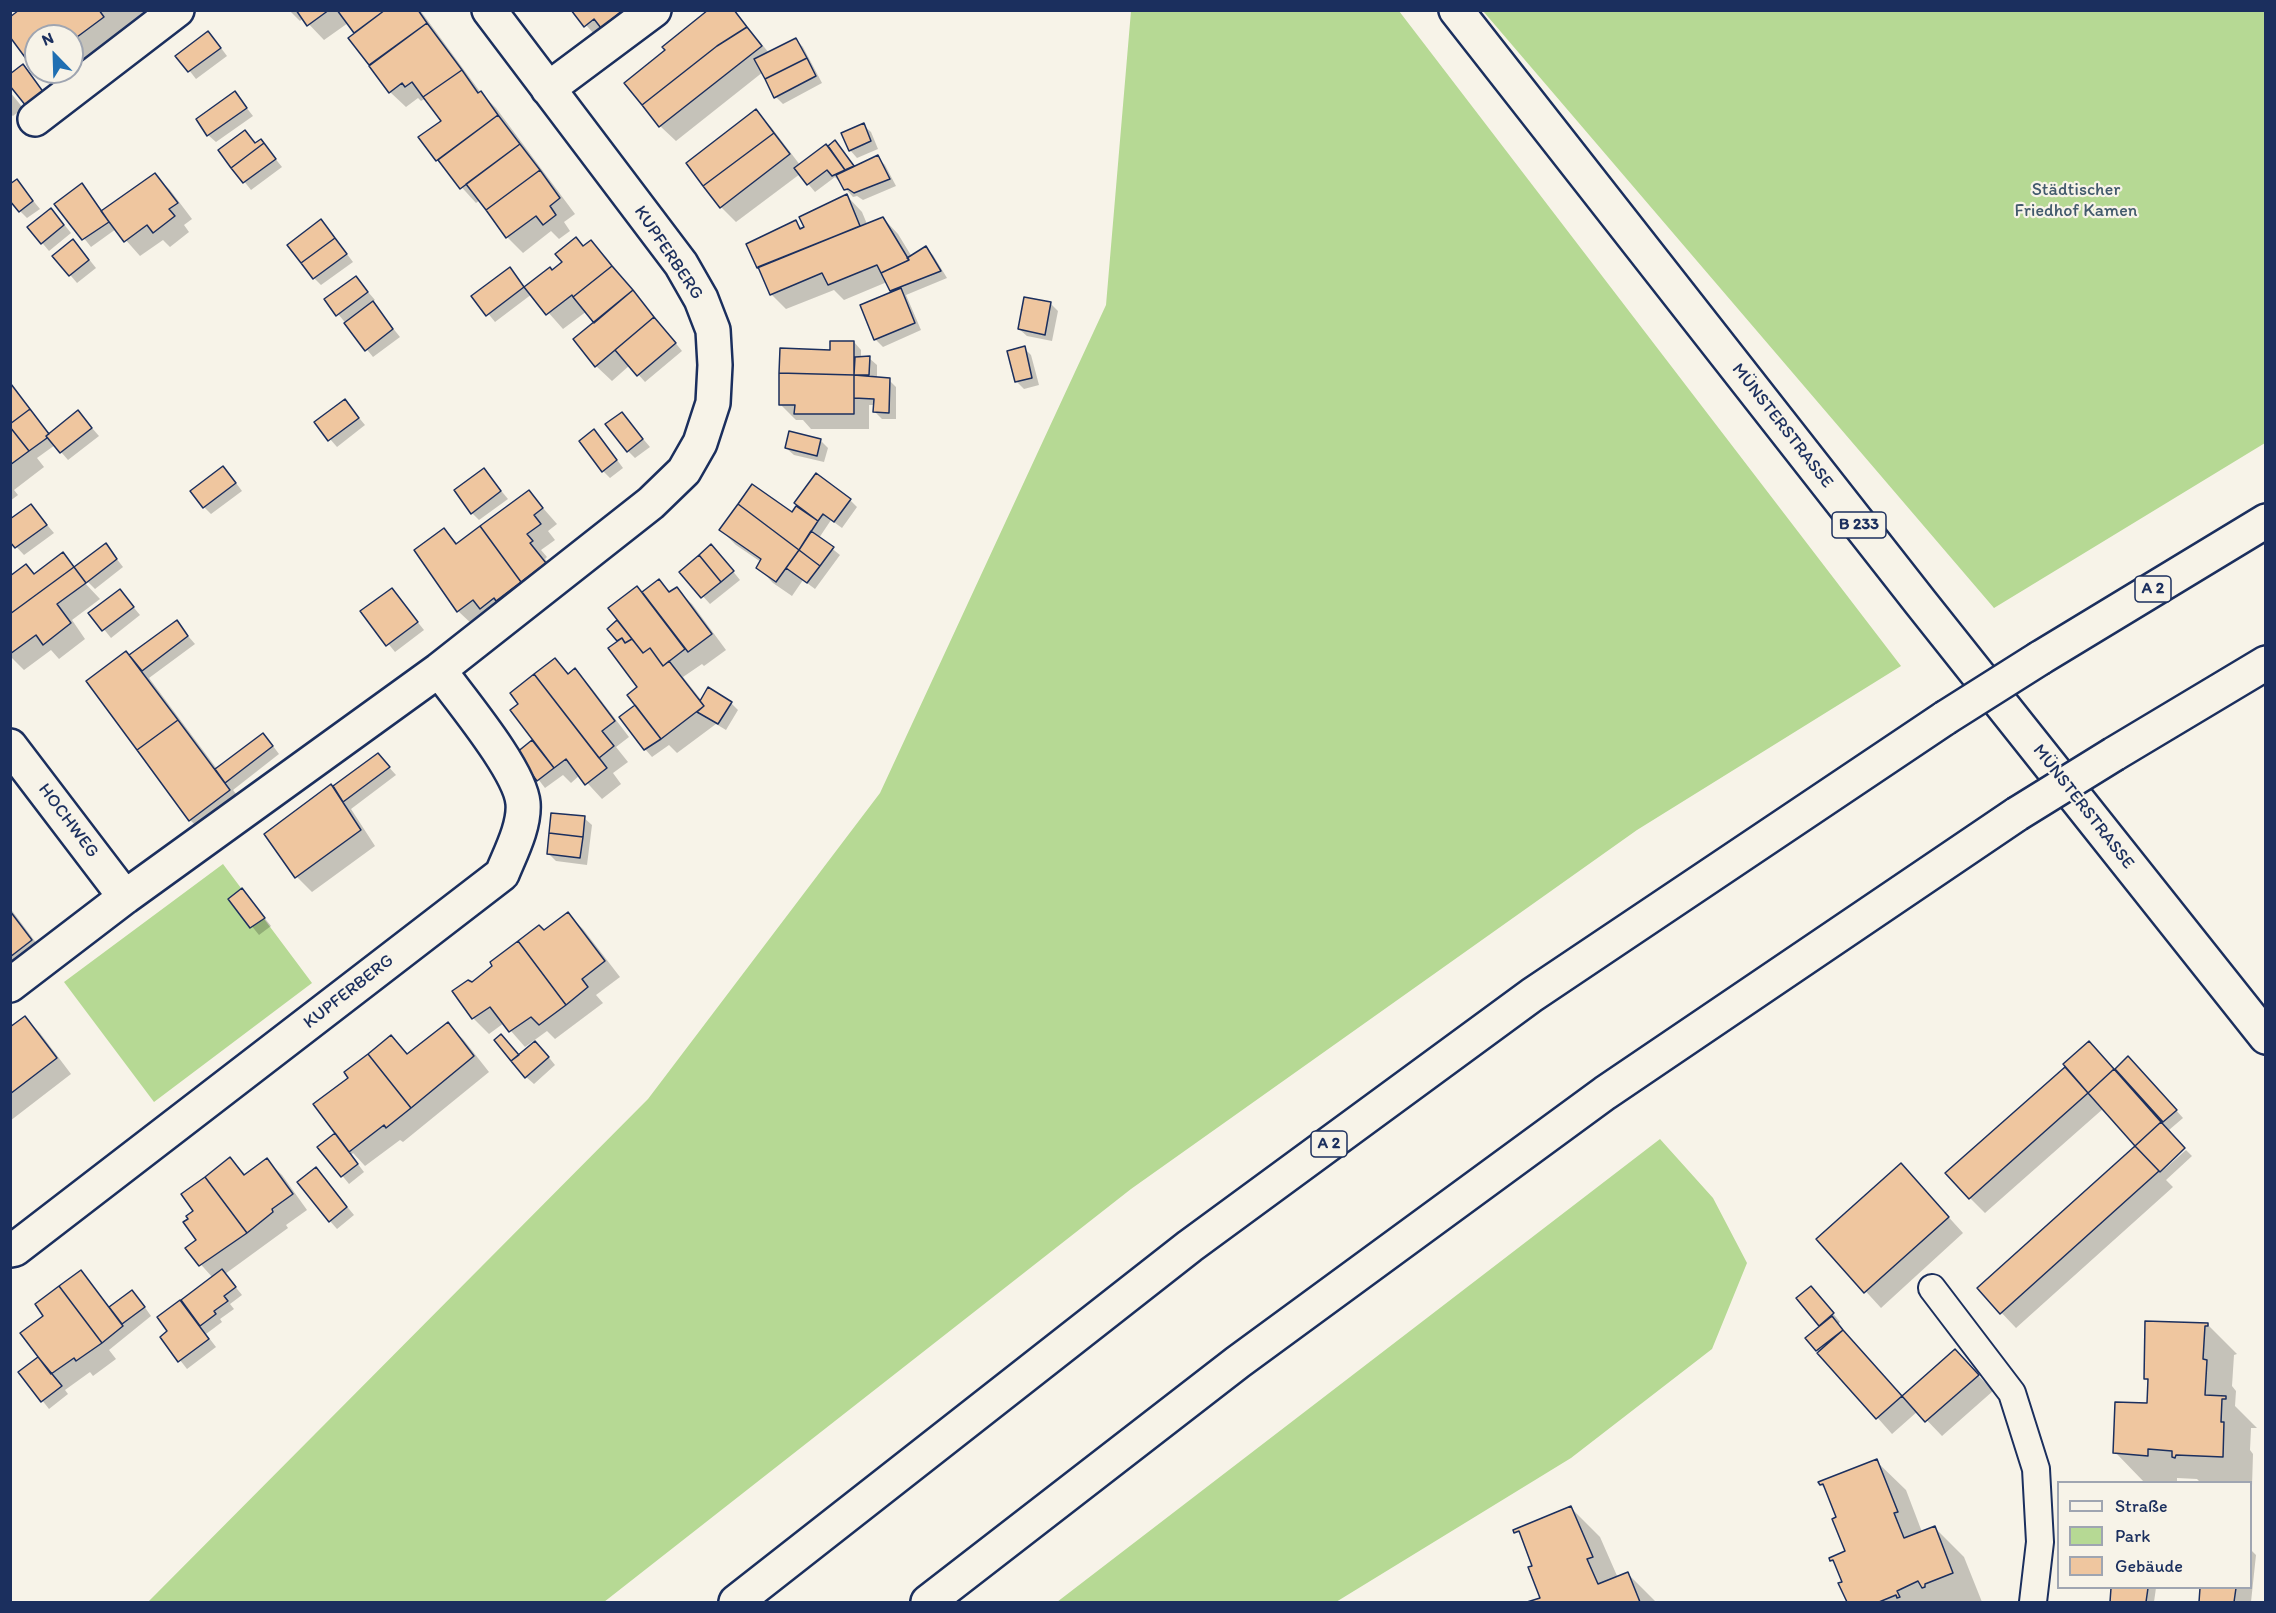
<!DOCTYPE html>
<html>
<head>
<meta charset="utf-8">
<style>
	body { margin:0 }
	#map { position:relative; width:2276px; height:1613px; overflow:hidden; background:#f7f3e8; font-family:Itim,sans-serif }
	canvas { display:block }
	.frame { position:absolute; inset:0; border:12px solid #1b2f5e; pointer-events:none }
	.legend { position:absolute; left:2057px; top:1481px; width:195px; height:108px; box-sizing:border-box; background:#f7f3e8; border:2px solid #9fa5b1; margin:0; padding:8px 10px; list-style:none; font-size:18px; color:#1b2f5e }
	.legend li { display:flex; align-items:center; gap:12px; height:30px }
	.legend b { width:30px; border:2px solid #9fa5b1 }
	.north { position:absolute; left:24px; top:24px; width:60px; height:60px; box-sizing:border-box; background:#f7f3e8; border:2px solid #9fa5b1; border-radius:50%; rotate:337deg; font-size:16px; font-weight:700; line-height:24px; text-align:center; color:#1b2f5e }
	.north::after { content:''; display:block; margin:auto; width:21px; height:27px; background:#1f6fb2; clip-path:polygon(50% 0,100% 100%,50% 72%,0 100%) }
</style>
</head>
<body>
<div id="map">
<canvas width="2276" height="1613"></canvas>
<div class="frame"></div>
<ul class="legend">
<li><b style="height:8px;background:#f7f3e8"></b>Straße</li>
<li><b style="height:16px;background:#b6d994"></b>Park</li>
<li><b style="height:16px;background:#efc69f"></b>Gebäude</li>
</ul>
<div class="north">N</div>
</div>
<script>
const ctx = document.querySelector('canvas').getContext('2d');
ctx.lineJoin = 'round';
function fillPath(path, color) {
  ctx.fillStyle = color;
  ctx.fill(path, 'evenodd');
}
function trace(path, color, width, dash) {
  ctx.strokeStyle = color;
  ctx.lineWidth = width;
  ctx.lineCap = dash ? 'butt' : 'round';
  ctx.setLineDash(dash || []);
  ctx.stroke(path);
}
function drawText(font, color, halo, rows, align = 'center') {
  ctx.font = font + ' Itim,sans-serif';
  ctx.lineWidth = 4.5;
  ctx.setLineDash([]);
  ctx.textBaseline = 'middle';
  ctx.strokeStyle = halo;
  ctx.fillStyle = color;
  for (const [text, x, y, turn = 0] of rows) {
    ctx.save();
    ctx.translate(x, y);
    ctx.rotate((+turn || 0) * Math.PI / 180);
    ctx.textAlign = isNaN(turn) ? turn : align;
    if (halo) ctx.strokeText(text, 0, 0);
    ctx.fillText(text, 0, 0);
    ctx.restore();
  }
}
const green = new Path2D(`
	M1131 11H1399L1901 666 1637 830 1131 1189 604 1602H148L648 1099 880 793 1106 305Z
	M1483 11H2265V443L1994 608Z
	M223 864 312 983 154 1102 64 982Z
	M1660 1139 1713 1198 1747 1263 1712 1349 1571 1458 1336 1602H1057Z`);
const shadow = new Path2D(`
	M21 10H149L87 56 88 58 72 68V36H36V66L28 59Z
	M289 10H420L481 93 496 108 575 214 564 222 570 231 559 239 551 231 523 253 507 237 480 200 476 203 437 160 443 121 426 98 421 101 418 98 406 107 390 92 350 38 356 33 348 23 324 40 303 18 300 21Z
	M573 10H658L600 41Z
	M710 10H734L769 53 796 39 803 47 822 83 783 104 776 97 763 72 676 141 660 126 667 50Z
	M215 40 227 56 196 79 178 56Z
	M10 92 23 108 13 116 10 114Z
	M235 93 253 116 216 142 208 135Z
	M756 111 771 127 800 165 835 142 856 167 877 157 885 165 896 186 863 200 857 196 853 197 835 177 815 192 800 174 736 222 721 207Z
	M863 125 871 132 878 149 857 158 850 150Z
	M245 132 256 144 261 141 282 167 251 190 220 151Z
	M155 175 170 190 192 219 184 225 189 232 170 247 163 240 140 256 116 229 91 247 57 204 82 185 103 212Z
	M17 181 40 209 27 218 20 211Z
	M847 196 862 212 867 224 883 218 898 234 912 257 925 248 933 255 947 278 906 295 921 330 883 347 875 339 862 306 894 293 887 282 844 300 834 290 786 309 771 294 796 222 803 229Z
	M58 217 71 233 49 251 29 227Z
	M328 229 353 262 321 285 314 278Z
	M591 242 606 257 682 351 645 382 630 365 612 381 596 366V323L587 311 563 329 532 294 495 322 474 296 509 269 526 288 552 272Z
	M80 248 96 268 77 283 54 256Z
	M356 278 375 300 372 302 400 337 373 357 326 299Z
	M1051 304 1058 311 1052 341 1027 336 1019 329Z
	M854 342 861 350V358H869L877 365V380H889L896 387V419H882L875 412V405H869V429H811L803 420H796L781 405 831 351Z
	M1024 348 1031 355 1039 385 1024 389 1016 381Z
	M11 386 50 435 85 420 99 436 68 460 55 445 37 458 44 467 14 490 18 495 10 501Z
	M345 401 365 425 337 447 316 423Z
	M622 414 650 447 635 458 628 451Z
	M601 438 623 468 610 478 603 471Z
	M820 440 828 448 824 462 794 455 786 448Z
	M484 470 508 499 479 520 472 513Z
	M230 475 242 491 211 514 204 507Z
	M529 492 557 524 548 531 555 540 541 550 547 557 545 559 560 579 474 626 458 611 444 530 458 544Z
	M850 500 857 507 842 528 831 520 819 538 840 555 815 589 803 580 792 596 773 583 758 567 761 562 736 545 721 530 792 514 799 506Z
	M31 506 54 533 24 555 10 540Z
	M106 545 123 567 95 589 87 581H83L100 599 72 620 85 639 59 659 51 650 24 670 10 656V578L35 575 63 554 76 568Z
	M719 554 740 580 710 604 681 572Z
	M659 581 671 593 676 589 692 604 726 650 704 666 702 664 683 677 702 701 731 703 738 710 726 730 716 724 677 753 669 745 652 757 645 749 637 705 639 688 620 641 609 629 624 626 642 594Z
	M392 590 424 630 395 652 362 611Z
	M120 591 140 615 111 638 91 613Z
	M176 622 195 644 149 678 217 769 270 742 279 754 233 790 245 806 206 835 190 820 129 657Z
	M555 660 569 674 575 670 590 686 629 737 616 747 628 762 613 773 621 784 602 799 580 775 571 783 563 775 545 788 518 753 538 745 520 705Z
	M378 755 396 775 351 809 375 846 312 892 297 877 333 788Z
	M584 818 592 825 587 865 556 861 549 854Z
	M242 890 271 926 259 935 230 899Z
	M10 908 46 956 10 983Z
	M568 914 583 929 620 977 596 995 603 1003 555 1039 547 1031 525 1047 504 1023 489 1034 473 1018 454 992 472 984Z
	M25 1018 40 1033 71 1074 10 1121V1029Z
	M447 1024 463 1039 489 1072 403 1142 400 1140 365 1166 353 1153 351 1155 364 1172 349 1184 319 1147 337 1134 350 1078 391 1037 409 1055Z
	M543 1050 555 1065 534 1084 526 1077 519 1057Z
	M2136 1065 2183 1118 2169 1130 2184 1148 2158 1171 2160 1173 2186 1150 2192 1156 2166 1180 2173 1187 2016 1328 1979 1289 2138 1146 2104 1108 1985 1213 1970 1198 2074 1074 2124 1081Z
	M230 1159 246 1175 266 1160 282 1175 307 1210 286 1225 288 1228 225 1274 242 1295 230 1304 234 1309 220 1319 222 1322 206 1334 216 1347 187 1369 162 1337 170 1332 159 1317 213 1278 187 1249 198 1240 196 1211Z
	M316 1169 354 1215 337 1229 330 1221Z
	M1916 1181 1963 1233 1881 1308 1818 1239Z
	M81 1272 110 1308 139 1299 151 1316 109 1350 116 1359 93 1376 90 1372 65 1390 68 1394 49 1409 20 1372 42 1363 45 1316Z
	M1818 1295 1840 1322 1838 1324 1850 1339 1903 1398 1955 1351 1993 1391 1942 1436 1918 1411 1892 1434 1817 1350 1821 1326 1798 1298Z
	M2147 1322 2207 1324 2237 1354 2234 1355 2232 1386 2236 1391 2235 1406 2257 1428H2251L2250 1450 2253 1454 2252 1486 2250 1482H2200L2197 1479 2177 1478V1482H2144L2115 1452 2149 1405 2150 1383 2145 1378Z
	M1876 1461 1906 1490 1922 1532 1934 1527 1964 1557 1982 1602H1849L1840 1584 1844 1582 1838 1567 1831 1560 1847 1552 1838 1518 1827 1490 1821 1485Z
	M1571 1508 1600 1537 1618 1578 1628 1574 1656 1602H1532L1542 1599 1534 1566Z
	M2250 1549 2256 1555 2251 1602H2200L2202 1588H2250Z
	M2113 1588H2156L2154 1602H2111Z`);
const building = new Path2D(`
	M19 10H99L104 17 73 40 74 42 72 44V36H36V53L27 60 10 37V17Z
	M296 10H329L307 26Z
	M337 10H385L354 33Z
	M385 10H418L427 23 369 65 348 38Z
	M571 10H623L601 28 594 19 584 27Z
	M708 10H734L747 27 717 46 642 105 624 83 665 50 662 47Z
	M427 23 462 70 423 97 412 82 405 87 402 83 389 93 369 66Z
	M747 27 762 46 659 127 642 105 717 46Z
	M208 31 221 48 188 72 175 56Z
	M796 38 807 58 765 79 754 59Z
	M807 58 816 76 774 98 765 79Z
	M23 64 44 93 26 106 10 86V74Z
	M462 70 478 93 481 91 498 115 436 161 418 137 441 121 423 97Z
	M235 91 247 108 207 136 196 119Z
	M756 109 774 133 703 186 686 163Z
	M498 115 520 144 460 189 438 160Z
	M864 123 871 141 849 151 841 133Z
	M245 130 255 143 261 139 264 143 231 168 218 150Z
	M774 133 790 154 720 208 703 186Z
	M835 140 854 166 845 170 828 146Z
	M264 143 276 159 243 183 231 168Z
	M520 144 540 170 486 210 466 184Z
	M826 144 845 170 832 176 827 170 807 185 794 168Z
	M878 155 890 179 854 193 848 189 844 190 836 175Z
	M540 170 560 198 550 206 556 215 543 225 536 216 506 238 486 210Z
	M155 173 178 203 169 209 175 216 153 233 147 225 124 242 101 211Z
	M17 179 33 201 19 212 10 201V184Z
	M82 183 109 222 82 240 54 204Z
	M847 194 860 226 757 268 746 244 796 220 800 229 804 227 799 217Z
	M51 208 64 225 41 244 27 227Z
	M883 217 909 260 881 273 877 265 828 285 822 273 770 295 758 267Z
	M321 219 335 238 301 263 287 245Z
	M576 237 583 246 591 240 612 266 573 297 572 295 546 315 524 287 550 267 552 270 562 262 555 254Z
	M335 238 347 254 313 279 301 263Z
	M73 239 89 260 69 276 52 256Z
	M926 246 941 271 890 291 881 273 909 260 907 258Z
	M612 266 633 290 594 323 573 297Z
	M510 267 524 287 486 316 471 296Z
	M356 276 368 292 336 316 324 299Z
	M901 288 915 323 874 340 860 305Z
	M633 290 654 317 595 367 573 339Z
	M1024 297 1051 302 1045 335 1018 329Z
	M373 301 393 329 365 351 344 323Z
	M654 317 676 343 637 376 615 350Z
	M830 341H854V375L779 373 780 348 830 350Z
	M1025 346 1032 378 1015 382 1007 351Z
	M870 356 869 375H854L855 357Z
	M779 373 854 375V414H794L795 405H779Z
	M854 375 890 378 889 413 873 412 874 399 854 398Z
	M11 384 30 409 10 424V385Z
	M345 399 359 418 328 441 314 422Z
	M30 409 49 434 46 436 47 438 29 451 10 427V424Z
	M78 410 92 428 60 453 46 436Z
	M622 412 643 439 627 452 605 424Z
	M10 427 29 451 10 465Z
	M594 429 617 460 602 472 579 441Z
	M789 431 821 439 817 456 785 448Z
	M223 466 236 483 203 508 190 491Z
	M484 468 501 491 471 514 454 490Z
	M816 473 851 499 834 522 823 514 818 521 794 503Z
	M752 484 792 512 796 506 818 521 799 550 738 504Z
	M529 490 543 508 534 515 541 524 527 534 533 541 530 543 546 563 521 582 480 526Z
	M31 504 47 525 15 548 10 542V519Z
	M738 504 799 550 776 582 756 568 761 559 719 530Z
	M480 526 521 582 496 601 494 598 480 609 473 600 457 612 414 550 444 528 456 544Z
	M811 531 834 547 820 566 799 550Z
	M106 543 117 559 86 583 74 567Z
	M711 544 734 571 721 582 699 555Z
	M799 550 820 566 807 583 786 568Z
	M63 552 74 567 10 614V576L26 564 34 574Z
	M699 555 721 582 701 598 679 572Z
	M74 567 86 583 57 604 71 623 43 645 36 635 10 654V614Z
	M659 579 669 592 677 587 712 634 688 652 642 592Z
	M637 586 685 649 663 666 650 648 643 653 608 608Z
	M392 588 418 622 386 646 360 611Z
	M120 589 134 607 102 631 88 613Z
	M177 620 188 636 142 671 129 655Z
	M617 620 632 639 625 643 622 638 617 641 607 629Z
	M622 638 625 643 632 639 643 653 650 648 663 666 669 661 704 706 661 739 627 695 637 687 608 648Z
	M126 651 178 720 137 750 86 681Z
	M555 658 568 674 575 668 615 721 602 731 614 746 599 758 534 674Z
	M534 674 607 768 585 785 566 759 554 768 510 710 518 704 510 693Z
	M708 687 732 702 718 724 697 712 704 706 700 701Z
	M635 705 661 739 644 750 619 717Z
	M178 720 230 790 189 821 137 750Z
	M263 733 273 746 225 783 215 769Z
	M532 740 554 768 537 781 516 753Z
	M378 753 390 767 343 802 333 786Z
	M331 784 361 830 295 878 264 834Z
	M551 813 585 816 583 837 549 833Z
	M549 833 583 837 580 858 547 854Z
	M242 888 265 918 250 928 228 899Z
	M10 911 32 940 10 957Z
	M568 912 605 961 582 979 588 987 566 1005 518 941 539 925 544 930Z
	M518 941 566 1005 539 1025 531 1017 509 1032 490 1007 472 1019 452 991 468 980 472 982 492 966 490 962Z
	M25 1016 57 1058 10 1094V1027Z
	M448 1022 474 1056 411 1108 368 1054 391 1035 407 1054Z
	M501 1034 519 1055 511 1061 494 1040Z
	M535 1041 549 1057 525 1078 511 1061Z
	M2089 1041 2114 1069 2088 1093 2063 1064Z
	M368 1054 411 1108 386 1128 384 1125 349 1152 313 1104 348 1078 344 1072Z
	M2128 1056 2177 1110 2163 1122 2115 1069Z
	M2065 1067 2088 1093 1969 1199 1945 1173Z
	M2114 1069 2161 1122 2135 1146 2088 1093Z
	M2161 1122 2185 1148 2160 1172 2135 1146Z
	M335 1133 358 1164 341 1177 317 1147Z
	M2135 1146 2159 1171 2000 1314 1977 1288Z
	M230 1157 244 1175 267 1158 293 1194 272 1209 273 1212 247 1233 205 1177Z
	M1901 1163 1949 1217 1864 1293 1816 1239Z
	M316 1167 347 1207 329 1222 297 1182Z
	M205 1177 247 1233 199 1266 185 1248 196 1240 183 1222 188 1219 186 1216 193 1211 181 1194Z
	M222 1269 236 1287 224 1296 228 1301 214 1311 216 1314 200 1326 181 1300Z
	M81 1270 123 1326 102 1343 59 1286Z
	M59 1286 102 1343 76 1361 74 1358 51 1374 20 1333 43 1316 35 1304Z
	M1811 1286 1834 1313 1819 1326 1796 1298Z
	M132 1290 145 1307 122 1324 109 1307Z
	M180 1300 209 1339 178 1362 160 1337 167 1331 157 1317Z
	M1832 1316 1843 1330 1816 1351 1805 1338Z
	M2145 1321 2208 1323V1326H2205L2203 1359 2207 1360 2205 1395 2226 1396V1399H2222L2221 1422H2224L2223 1457 2176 1455 2175 1458 2172 1457V1451L2148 1449V1456L2113 1453 2115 1402 2147 1403 2148 1379H2144Z
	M1843 1330 1902 1396 1876 1419 1817 1353Z
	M1955 1349 1979 1375 1925 1422 1902 1396Z
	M38 1357 62 1386 41 1402 18 1372Z
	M1877 1459 1898 1512 1894 1513 1904 1538 1935 1526 1953 1573 1925 1584V1587L1922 1588 1918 1581 1897 1591 1900 1597 1897 1598 1896 1595 1879 1602H1847L1838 1583 1842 1582 1833 1560 1830 1561 1829 1558 1845 1551 1832 1519 1836 1517 1823 1484 1820 1485 1818 1482Z
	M1571 1506 1593 1557 1587 1559 1598 1584 1628 1572 1640 1602H1527L1540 1598 1528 1567 1532 1566 1519 1531 1514 1533 1513 1530Z
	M2111 1588H2148L2146 1602H2110Z
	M2200 1588H2236L2234 1602H2199Z`);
const lane = new Path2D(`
	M1932 1288 2012 1393 2036 1469 2040 1542 2033 1602`);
const street = new Path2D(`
	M548 89 654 10
	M35 119 177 10
	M10 746 125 897
	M10 985 125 897 439 670 651 503 684 471 700 443 713 403 715 365 713 330 701 299 681 264 489 10
	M10 1250 15 1249 502 874C510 854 525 826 523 803 520 770 460 699 439 670`);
const primary = new Path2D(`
	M1456 10 1921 603 2266 1037`);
const highway = new Path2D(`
	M2040 658 2266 521
	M2114 754 2266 663
	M736 1602 1190 1246 1532 995 1945 718
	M928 1602 1238 1362 1605 1093 2017 814`);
const highwayBridge = new Path2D(`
	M1945 718 2040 658
	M2017 814 2114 754`);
const shields = [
	[1859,525,54],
	[2153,589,36],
	[1329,1144,36]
];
const shieldNames = [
	["B 233",1859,525],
	["A 2",2153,589],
	["A 2",1329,1144]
];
const parkNames = [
	["Städtischer",2076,190],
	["Friedhof Kamen",2076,211]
];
const streetNames = [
	["KUPFERBERG",668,253,56],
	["MÜNSTERSTRASSE",1782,426,52],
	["MÜNSTERSTRASSE",2083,807,52],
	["HOCHWEG",68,821,53],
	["KUPFERBERG",349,992,-38]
];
fillPath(green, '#b6d994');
fillPath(shadow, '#0003');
fillPath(building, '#efc69f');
trace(building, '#1b2f5e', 1.5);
trace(lane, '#1b2f5e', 30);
trace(street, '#1b2f5e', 38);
trace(primary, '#1b2f5e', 38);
trace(highway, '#1b2f5e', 38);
trace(lane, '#f7f3e8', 26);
trace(street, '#f7f3e8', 33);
trace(primary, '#f7f3e8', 33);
trace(highway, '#f7f3e8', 33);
trace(highwayBridge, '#1b2f5e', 38, []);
trace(highwayBridge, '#f7f3e8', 33);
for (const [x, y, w] of shields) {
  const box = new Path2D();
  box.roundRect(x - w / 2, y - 13, w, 26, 4.5);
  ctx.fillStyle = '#f7f3e8';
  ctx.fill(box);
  trace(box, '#1b2f5e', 1.5);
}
drawText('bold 16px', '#1b2f5e', null, shieldNames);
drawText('18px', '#425a6c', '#f7f3e8', parkNames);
drawText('18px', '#1b2f5e', '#f7f3e8', streetNames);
</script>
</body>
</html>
